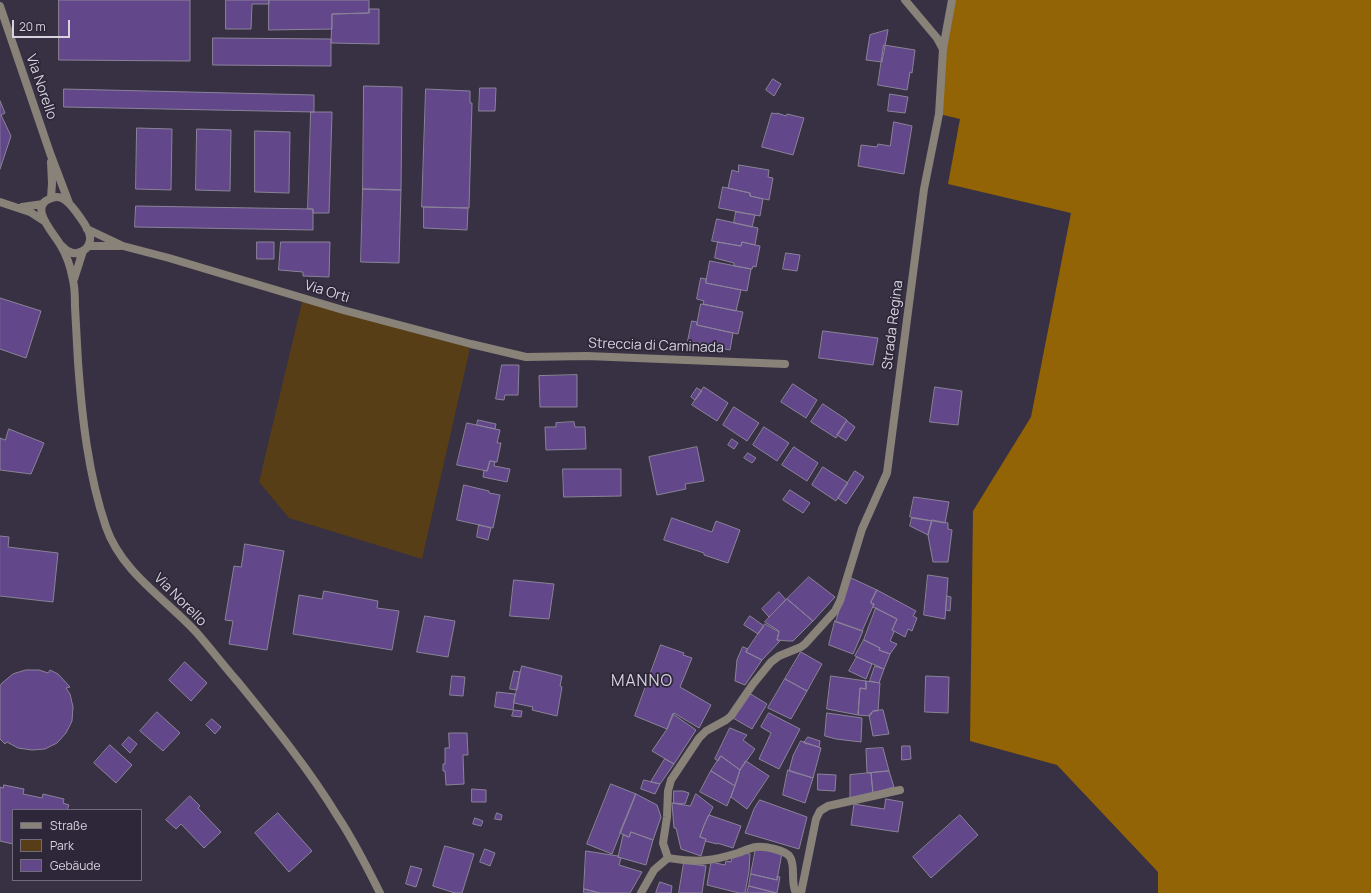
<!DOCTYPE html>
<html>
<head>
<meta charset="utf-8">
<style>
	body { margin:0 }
	#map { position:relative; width:1371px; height:893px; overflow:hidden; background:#383143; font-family:Manrope,sans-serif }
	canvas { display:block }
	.legend { position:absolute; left:12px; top:809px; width:130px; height:72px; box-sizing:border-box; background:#2d2739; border:1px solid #716c7b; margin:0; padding:5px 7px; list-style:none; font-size:12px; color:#d7d3de }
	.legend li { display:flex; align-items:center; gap:8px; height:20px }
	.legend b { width:20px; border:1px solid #716c7b }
	.scale { position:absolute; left:12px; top:20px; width:58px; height:18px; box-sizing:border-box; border:2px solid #d7d3de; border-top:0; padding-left:5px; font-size:12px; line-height:14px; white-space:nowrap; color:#d7d3de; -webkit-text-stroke:3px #2d2739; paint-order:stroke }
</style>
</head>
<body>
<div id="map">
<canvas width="1371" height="893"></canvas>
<ul class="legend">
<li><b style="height:5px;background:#888279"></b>Straße</li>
<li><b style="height:11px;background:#573e17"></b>Park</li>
<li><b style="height:11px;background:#63478b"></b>Gebäude</li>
</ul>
<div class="scale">20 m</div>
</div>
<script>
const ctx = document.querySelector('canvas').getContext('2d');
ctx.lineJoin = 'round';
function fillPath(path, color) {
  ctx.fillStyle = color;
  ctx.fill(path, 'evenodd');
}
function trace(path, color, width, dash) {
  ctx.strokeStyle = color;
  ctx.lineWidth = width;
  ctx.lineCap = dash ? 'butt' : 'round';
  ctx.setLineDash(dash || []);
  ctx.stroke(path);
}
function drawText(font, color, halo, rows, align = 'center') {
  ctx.font = font + ' Manrope,sans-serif';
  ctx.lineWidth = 3.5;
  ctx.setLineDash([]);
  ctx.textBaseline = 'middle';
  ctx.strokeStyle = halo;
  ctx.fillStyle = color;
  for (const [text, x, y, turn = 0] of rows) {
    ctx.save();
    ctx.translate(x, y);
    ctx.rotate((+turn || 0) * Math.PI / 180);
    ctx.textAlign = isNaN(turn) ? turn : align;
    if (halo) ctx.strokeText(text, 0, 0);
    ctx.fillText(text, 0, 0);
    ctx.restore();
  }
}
const green = new Path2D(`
	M303 298 471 344 422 559 289 518 259 482Z`);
const forest = new Path2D(`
	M952 0H1371V893H1158V872L1057 765 970 741 973 511 1031 417 1071 213 948 184 960 119 939 114Z`);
const building = new Path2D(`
	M59 0H190V61L59 60Z
	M226 0H269V4H252L251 29H226Z
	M269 0H369V13L332 14V29L269 30Z
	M369 9H379V44L331 43 332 14 369 13Z
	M888 30 882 62 866 60 870 35Z
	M213 38 331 39V66L213 65Z
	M884 45 915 50 912 73 910 72 907 90 878 85Z
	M773 79 781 84 774 96 766 90Z
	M364 86 402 87 401 190 363 189Z
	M480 88H496L495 111H479Z
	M64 89 314 95V112L64 107Z
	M426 89 470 91V103H472L469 208 422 207Z
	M890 94 908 97 905 113 888 111Z
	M0 101 5 113 1 115 11 136 0 169Z
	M311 112H332L329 213H313V209H308Z
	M772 113 777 114V113L786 116 787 114 804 118 793 155 762 147Z
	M894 122 912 126 904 174 858 166 861 145 877 147 878 144 890 146Z
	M137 128 172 129 171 190 136 189Z
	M197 129 231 130 230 191 196 190Z
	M255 131 290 132 289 193 255 192Z
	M739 165 769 170 768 177 773 178 769 200 750 196V193L728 188 732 170 738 172Z
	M723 187 750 193V196L763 199 760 216 719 208Z
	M363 189 401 190 399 263 361 262Z
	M136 206 313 209V230L135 227Z
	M424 207 468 208 467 230 424 228Z
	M736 212 755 215 752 227 734 223Z
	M717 219 758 228 755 245 742 242 741 246 712 241Z
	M257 242H274V259H257Z
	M281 242H330L329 277 303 276V272L279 270Z
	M718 242 741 246 742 242 760 246 756 267 753 266 752 269 734 266V263L715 258Z
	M786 253 800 255 797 271 783 269Z
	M710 261 751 269 747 291 706 283Z
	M701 278 706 279V283L741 290 736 311 703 304 704 301 697 299Z
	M0 298 41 311 26 358 0 349Z
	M701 304 743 312 738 334 697 325Z
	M692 321 697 322V325L733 333 730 350 688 341Z
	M823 331 878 338 873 365 819 358Z
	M502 365H519L518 395H505L504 400 496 399Z
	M577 375V407H540L539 376Z
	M793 384 817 400 806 418 781 402Z
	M704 387 728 403 717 421 692 405Z
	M935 387 962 391 958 425 930 422Z
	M697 388 702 391 695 400 691 397Z
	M823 404 847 420 836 438 811 422Z
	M734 407 759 423 747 441 723 425Z
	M478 420 496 424 495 429 477 425Z
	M847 421 855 427 846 441 837 435Z
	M574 422 575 427H585L586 449 546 450 545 427H556V423Z
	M467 423 500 430 497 443H501L497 462 490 461 487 471 457 465Z
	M764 427 789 443 777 461 753 445Z
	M9 429 44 443 31 474 0 470V438L5 440Z
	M732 439 738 443 734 449 728 445Z
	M697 447 704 481 685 484 686 489 657 495 649 457Z
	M794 447 818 463 807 481 782 465Z
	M748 453 756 458 752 463 744 458Z
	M490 461 495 462 494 466 510 469 507 482 483 477 484 470 487 471Z
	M823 467 848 483 836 501 812 485Z
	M563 469H621V496L564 497Z
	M855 471 864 477 846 504 838 498Z
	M464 485 489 491V493L500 495 493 528 457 520Z
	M790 490 810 503 803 513 783 500Z
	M914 497 949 502 945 523 910 517Z
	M672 518 712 532 716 521 740 530 728 563 704 555V553L664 540Z
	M912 518 932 521 928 535 910 526Z
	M932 520 948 523V529L952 530 948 562H933L928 535Z
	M479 525 491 528 488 540 477 537Z
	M0 536 9 537 8 547 58 553 53 602 0 596Z
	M245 544 284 551 267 650 229 644 233 621 225 620 234 566 241 567Z
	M928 575 948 578 945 619 924 615Z
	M809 577 835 597 813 621 787 599Z
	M849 577 877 590 871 602 872 604H874L862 631 836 622Z
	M514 580 554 584 549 619 510 616Z
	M877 590 916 611 913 616 917 618 912 631 908 629 905 637 892 630 897 619 873 607 874 604H872L871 602Z
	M324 591 378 601 377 608 399 611 392 650 293 634 299 595 322 599Z
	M779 592 786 600 769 617 762 609Z
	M947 596 951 597 950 611 946 610Z
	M787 599 813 621 793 641H789L777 640 779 631 765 622Z
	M876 608 897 619 892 630 894 632 890 641 897 644 890 654 879 650 880 648 864 640Z
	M425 616 455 621 448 657 417 652Z
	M750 616 764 626 758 634 744 625Z
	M835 621 863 631 853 654 829 645Z
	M765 624 779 632 777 640 780 641 762 660 746 652Z
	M864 640 880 648 879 650 890 654 884 669 855 656Z
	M661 645 684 653 683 655 692 658 680 687 711 705 699 728 674 713 667 729 635 716Z
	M743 647 748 649 746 652 762 660 745 685 735 681 737 660Z
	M801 652 822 664 807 691 785 679Z
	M857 657 872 664 866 679 849 671Z
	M185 662 207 683 191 701 169 680Z
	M522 666 562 676 560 686 562 687 557 716 532 710 533 707 514 703Z
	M875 666 884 669 879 683 870 681Z
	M26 670H39L48 673 50 670 58 674 70 687 66 688 70 694 73 707 72 721 66 733 57 743 45 749 32 750 18 748 7 742 5 744 0 739V686L2 683 13 674Z
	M514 671 520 672 517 690 510 689Z
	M452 676 465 677 463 696 450 695Z
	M831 676 866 681V689L860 688 858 715 827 709Z
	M926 676 949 677 948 713 925 712Z
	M785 679 807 691 791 719 768 708Z
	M866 681 880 683 878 711H873L870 716 858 715 860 688 866 689Z
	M497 692 515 694 513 710 495 707Z
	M749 693 767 704 752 729 733 718Z
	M514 710 522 711 521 717 512 716Z
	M883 710 889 734 873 736 869 715 873 711Z
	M157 712 180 733 163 751 140 731Z
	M769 713 800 729 779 769 759 759 771 733 761 727Z
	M827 713 862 718 861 742 836 739 825 736Z
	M673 714 696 730 674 764 652 751 667 729Z
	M212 719 221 727 215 734 206 725Z
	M730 728 747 735 743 740 755 749 740 770 721 756 718 761 715 759Z
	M449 733H467L468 755H463L464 784 446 785 445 771H443V764H445V748H449Z
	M129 737 137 744 130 753 122 745Z
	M808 737 820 741 819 747 804 743Z
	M801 741 821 748 813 778 789 771 793 756Z
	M110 745 132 765 116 783 94 763Z
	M902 746H910L911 759 902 760Z
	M883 748 889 771 867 773 866 749Z
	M721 756 740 770 735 786 711 771Z
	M665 759 674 764 660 784 651 782Z
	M746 761 769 776 747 809 731 797 740 770Z
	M788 770 813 778 805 803 783 795Z
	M711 771 735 786 727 806 700 792Z
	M889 771 894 787 873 793 871 773Z
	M871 773 873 794 850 799V775Z
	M818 774 836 775 835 791 818 790Z
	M644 780 660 784 655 794 641 789Z
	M611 784 636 794 612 854 587 844Z
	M4 785 24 789 23 794 42 798 43 794 64 799 63 803 69 805 67 810H13V844L0 841V787L3 788Z
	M472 789 486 790V802H472Z
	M674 791H683L689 793 685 804 674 803Z
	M636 794 657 805 661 817 653 840 631 832 629 837 620 833Z
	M696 794 713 807 704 825 700 837 706 839 701 856 681 849 676 828H674L672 803 690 806Z
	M190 796 200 806 198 808 221 832 204 848 181 824 176 829 166 820Z
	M886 799 903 802 898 832 851 825 854 804 884 809Z
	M760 800 807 817 799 849 745 833 754 809Z
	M278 813 312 851 289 872 255 833Z
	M497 813 502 815 501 820 495 819Z
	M709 815 741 826 733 848 717 843V844L705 841 706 839 700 837Z
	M960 815 978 835 931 878 913 857Z
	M475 818 483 821 481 826 473 824Z
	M631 832 653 840 646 865 618 857 623 835 629 837Z
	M445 846 474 854 462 893H455L433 886Z
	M756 848 782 853 777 880 751 874Z
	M485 849 495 853 490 866 480 862Z
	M586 851 618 856V857L621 858 619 865 642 872 630 893H600L584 889Z
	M744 853 750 854 749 871 745 893H739L707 885 711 862 725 865 726 861 731 862 732 856Z
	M684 863 706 866 702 893H679Z
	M411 866 422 869 416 887 406 884Z
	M751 874 777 880V876L780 877 777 893 749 886Z
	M660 882 672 886 671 893H656Z
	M749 886 768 891 776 893H747Z
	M584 889 600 893H584Z`);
const street = new Path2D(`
	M905 0 937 38 943 49
	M0 6 50 153 69 203
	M51 162 52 183 51 198
	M0 202 30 212 44 221
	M22 207 43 204
	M87 229 123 246 169 258 343 310 471 344 526 357 587 356 785 364
	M61 245C63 247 66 250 68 251 78 257 91 249 90 237 90 229 72 205 65 200 61 197 57 196 52 198 26 206 55 234 61 246 67 256 71 269 73 280 75 289 75 298 75 307 76 325 77 343 78 362 82 417 88 474 106 527 122 573 166 599 197 633 211 649 224 666 238 682 273 725 309 769 338 817 354 841 367 867 380 893
	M88 246H120
	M74 279 83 251
	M668 858C682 860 694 862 708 860 718 859 728 856 738 853 744 851 749 848 756 847 764 846 786 850 790 857 796 866 790 882 796 893
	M641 893 654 870 668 858 663 843 667 817 668 791 671 780 699 738 706 731 726 720 731 716 753 684 771 662 779 656 801 647 805 644 835 611 840 601 862 529 887 473 924 189 939 114 943 49 952 0
	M801 893 816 819 820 811 828 806 900 790`);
const streetNames = [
	["Via Norello",41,87,71],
	["Via Orti",327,292,17],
	["Strada Regina",893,325,-83],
	["Streccia di Caminada",656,346,2],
	["Via Norello",180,600,45]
];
const quarterNames = [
	["MANNO",642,682]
];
fillPath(green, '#573e17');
fillPath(forest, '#926405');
fillPath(building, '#63478b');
trace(building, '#8a8398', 1);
trace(street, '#888279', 8);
drawText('14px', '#d7d3de', '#2d2739', streetNames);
ctx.letterSpacing = '1px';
drawText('16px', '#d7d3de', '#2d2739', quarterNames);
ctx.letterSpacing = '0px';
</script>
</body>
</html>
